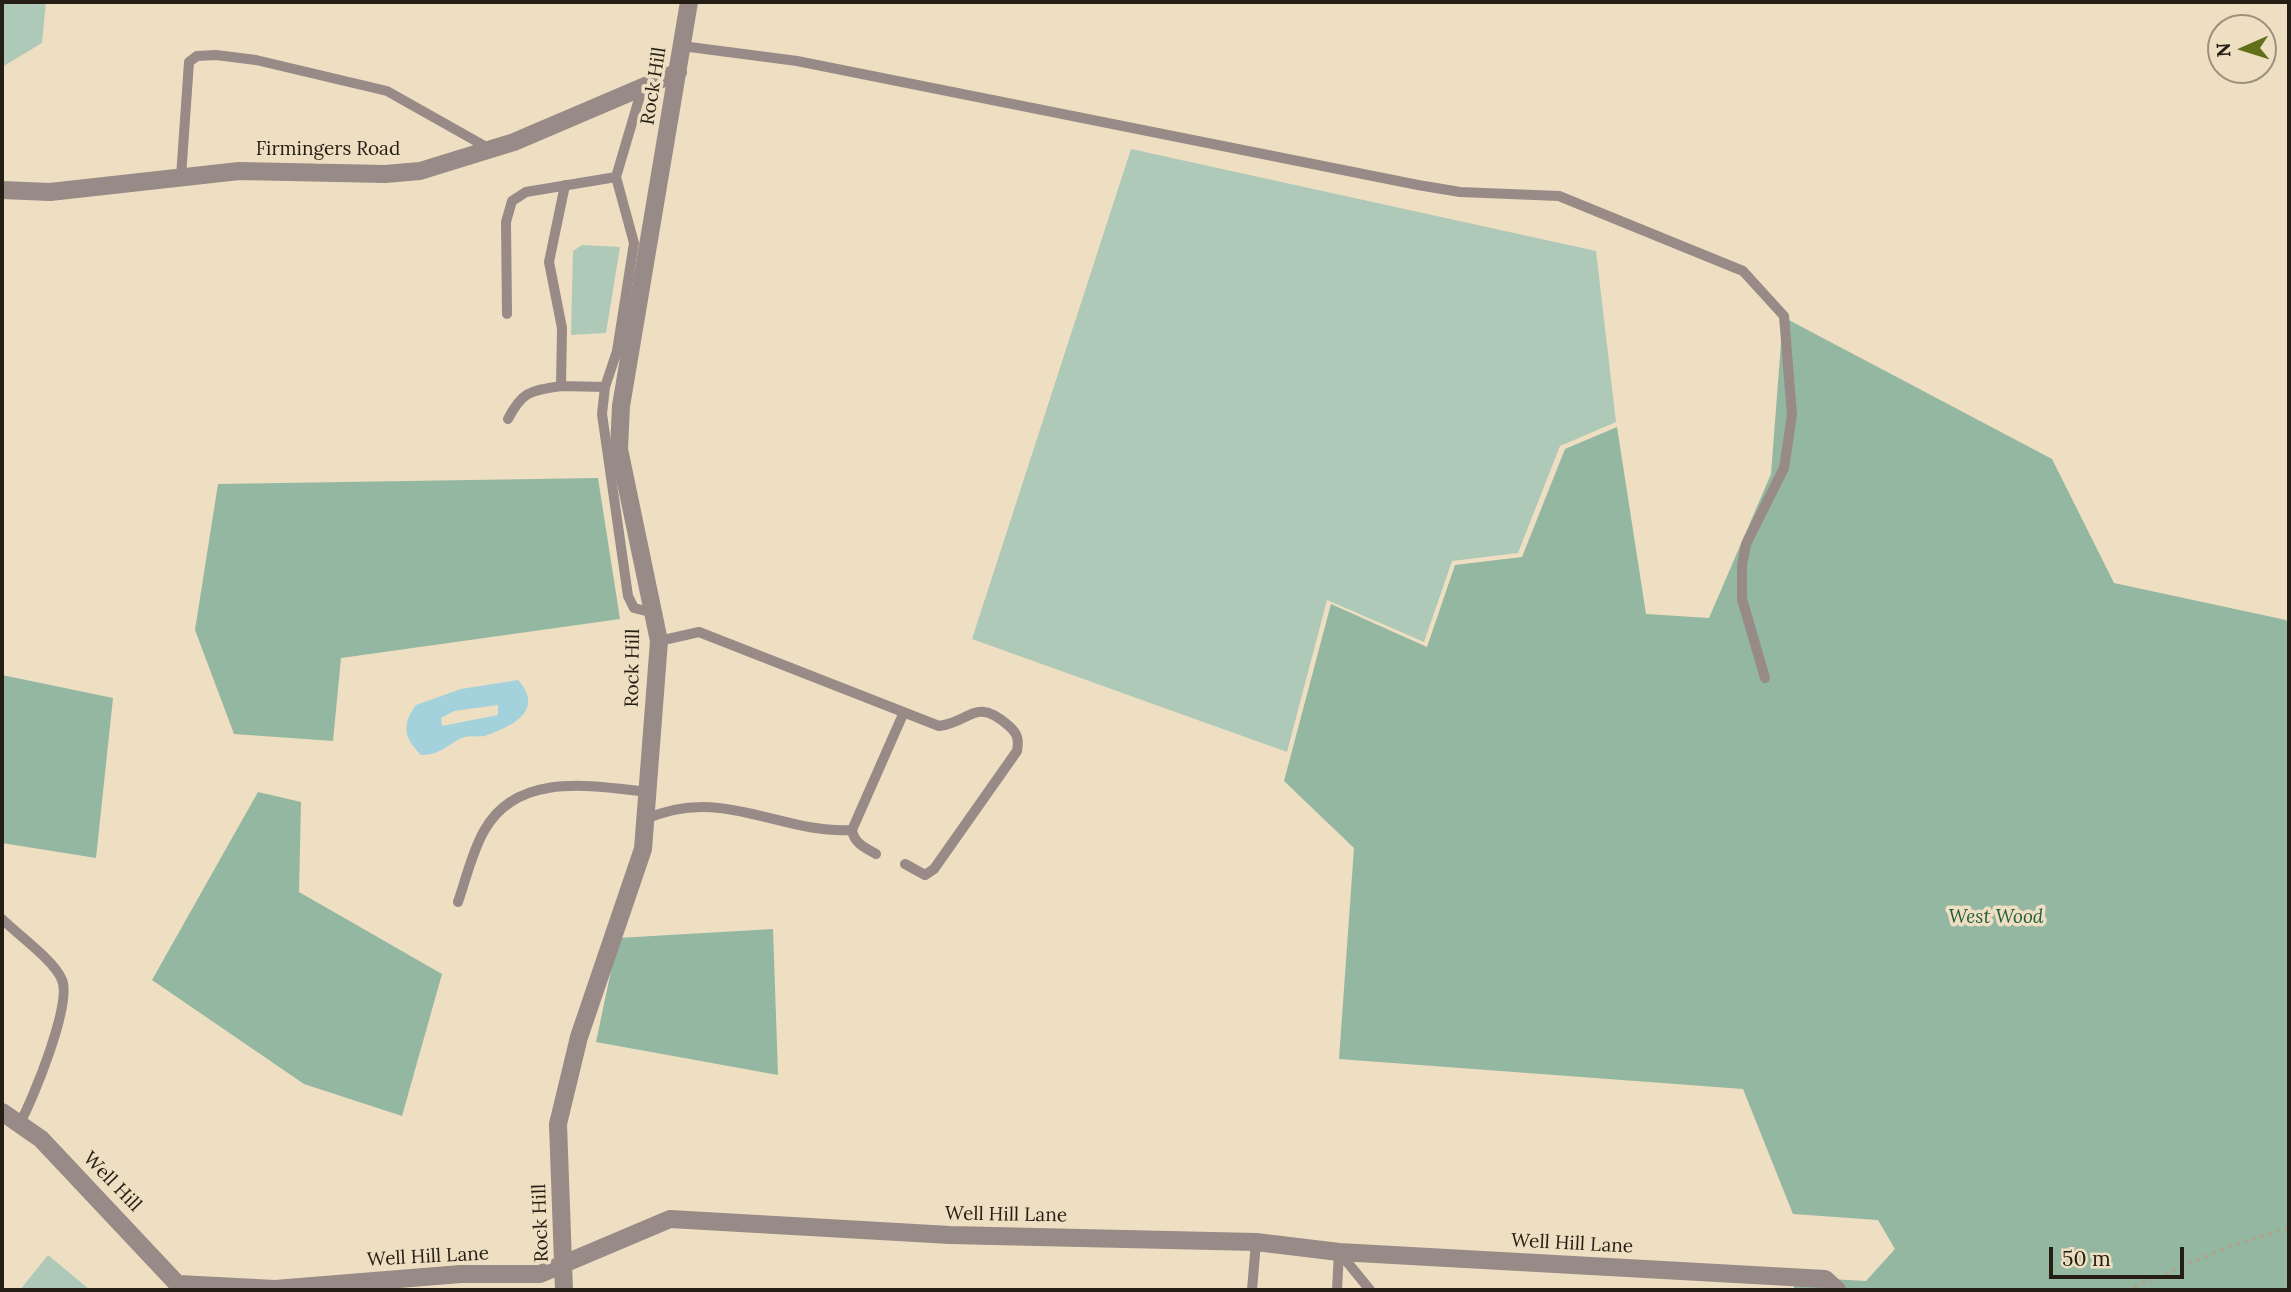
<!DOCTYPE html>
<html>
<head>
<meta charset="utf-8">
<style>
	body { margin:0 }
	#map { position:relative; width:2291px; height:1292px; overflow:hidden; background:#eedec2; font-family:Lora,serif }
	canvas { display:block }
	.frame { position:absolute; inset:0; border:4px solid #241e14; pointer-events:none }
	.north { position:absolute; left:2207px; top:14px; width:70px; height:70px; box-sizing:border-box; background:#eedec2; border:2px solid #9d917c; border-radius:50%; rotate:267deg; font-size:19px; font-weight:700; line-height:28px; text-align:center; color:#241e14 }
	.north::after { content:''; display:block; margin:auto; width:24px; height:32px; background:#626f19; clip-path:polygon(50% 0,100% 100%,50% 72%,0 100%) }
	.scale { position:absolute; left:2049px; top:1247px; width:135px; height:32px; box-sizing:border-box; border:4px solid #241e14; border-top:0; padding-left:9px; font-size:21px; line-height:24px; white-space:nowrap; color:#241e14; -webkit-text-stroke:5px #eedec2; paint-order:stroke }
</style>
</head>
<body>
<div id="map">
<canvas width="2291" height="1292"></canvas>
<div class="frame"></div>
<div class="north">N</div>
<div class="scale">50 m</div>
</div>
<script>
const ctx = document.querySelector('canvas').getContext('2d');
ctx.lineJoin = 'round';
function fillPath(path, color) {
  ctx.fillStyle = color;
  ctx.fill(path, 'evenodd');
}
function trace(path, color, width, dash) {
  ctx.strokeStyle = color;
  ctx.lineWidth = width;
  ctx.lineCap = dash ? 'butt' : 'round';
  ctx.setLineDash(dash || []);
  ctx.stroke(path);
}
function drawText(font, color, halo, rows, align = 'center') {
  ctx.font = font + ' Lora,serif';
  ctx.lineWidth = 7;
  ctx.setLineDash([]);
  ctx.textBaseline = 'middle';
  ctx.strokeStyle = halo;
  ctx.fillStyle = color;
  for (const [text, x, y, turn = 0] of rows) {
    ctx.save();
    ctx.translate(x, y);
    ctx.rotate((+turn || 0) * Math.PI / 180);
    ctx.textAlign = isNaN(turn) ? turn : align;
    if (halo) ctx.strokeText(text, 0, 0);
    ctx.fillText(text, 0, 0);
    ctx.restore();
  }
}
const green = new Path2D(`
	M2 2H46L42 43 2 67Z
	M1131 149 1596 251 1616 422 1560 446 1518 553 1452 561 1424 642 1327 600 1287 752 972 639Z
	M582 245 620 247 606 333 571 335 573 251Z
	M48 1255 90 1290H20Z`);
const forest = new Path2D(`
	M1783 317 2052 459 2114 583 2286 620 2289 626V1290H1794V1277L1866 1281 1895 1249 1878 1220 1793 1214 1743 1089 1339 1059 1354 848 1284 781 1331 604 1427 647 1455 565 1522 557 1565 449 1617 427 1646 614 1709 618 1771 474Z
	M598 478 620 619 341 658 333 741 234 734 195 630 218 484Z
	M2 675 113 698 96 858 2 843Z
	M258 792 301 802 299 892 442 974 402 1116 304 1084 152 980Z
	M773 929 778 1075 596 1042 618 938Z`);
const water = new Path2D(`
	M518 680C545 710 513 726 487 735 481 738 472 735 465 737 448 742 444 755 421 755 404 737 401 726 416 705L461 689ZM498 705V715L442 726 441 718 454 711Z`);
const path = new Path2D(`
	M2126 1290 2233 1245 2289 1228`);
const lane = new Path2D(`
	M682 46 797 61 1418 185 1460 192 1559 196 1743 271 1784 316 1792 415 1784 468 1746 544 1742 565V599L1765 678
	M642 89 616 177 634 243 617 351 605 387 602 414 628 596 634 608 654 613
	M181 177 189 62 197 56 216 55 256 60 387 91 490 149
	M507 314 506 222 512 201 526 192 616 177
	M561 386 605 387
	M508 419C523 390 531 391 561 386L562 328 549 262 565 185
	M659 641 699 632 939 726C971 722 975 696 1009 726 1018 734 1019 740 1017 751L934 869 925 875 905 864
	M646 819C722 785 779 834 852 830
	M876 854C865 848 854 843 852 830L904 712
	M458 902C466 879 472 852 484 831 517 771 592 786 648 792
	M2 919C17 934 55 961 62 980 72 1004 33 1099 20 1123
	M1339 1252 1370 1290
	M1252 1290 1256 1242
	M1337 1290 1339 1252`);
const street = new Path2D(`
	M2 190 50 192 239 171 385 174 420 171 514 142 678 72
	M2 1112 41 1139 183 1290
	M179 1284 275 1289 461 1274H540L670 1219 950 1235 1256 1242 1339 1252 1825 1279 1837 1290
	M564 1290 558 1124 579 1037 643 849 659 641 619 449 621 406 689 2`);
const streetNames = [
	["Rock Hill",654,86,-81],
	["Firmingers Road",328,150],
	["Rock Hill",633,668,-89],
	["Well Hill",112,1182,46],
	["Well Hill Lane",1006,1215,1],
	["Rock Hill",541,1223,-92],
	["Well Hill Lane",1572,1244,3],
	["Well Hill Lane",428,1257,-3]
];
const parkNames = [
	["West Wood",1996,918]
];
fillPath(green, '#aec9b8');
fillPath(forest, '#93b7a0');
fillPath(water, '#a3d2dc');
trace(path, '#b0a38c', 3.5, [3.5, 5]);
trace(lane, '#988a86', 10);
trace(street, '#988a86', 18);
drawText('19px', '#241e14', '#eedec2', streetNames);
drawText('italic 19px', '#225d3e', '#eedec2', parkNames);
</script>
</body>
</html>
